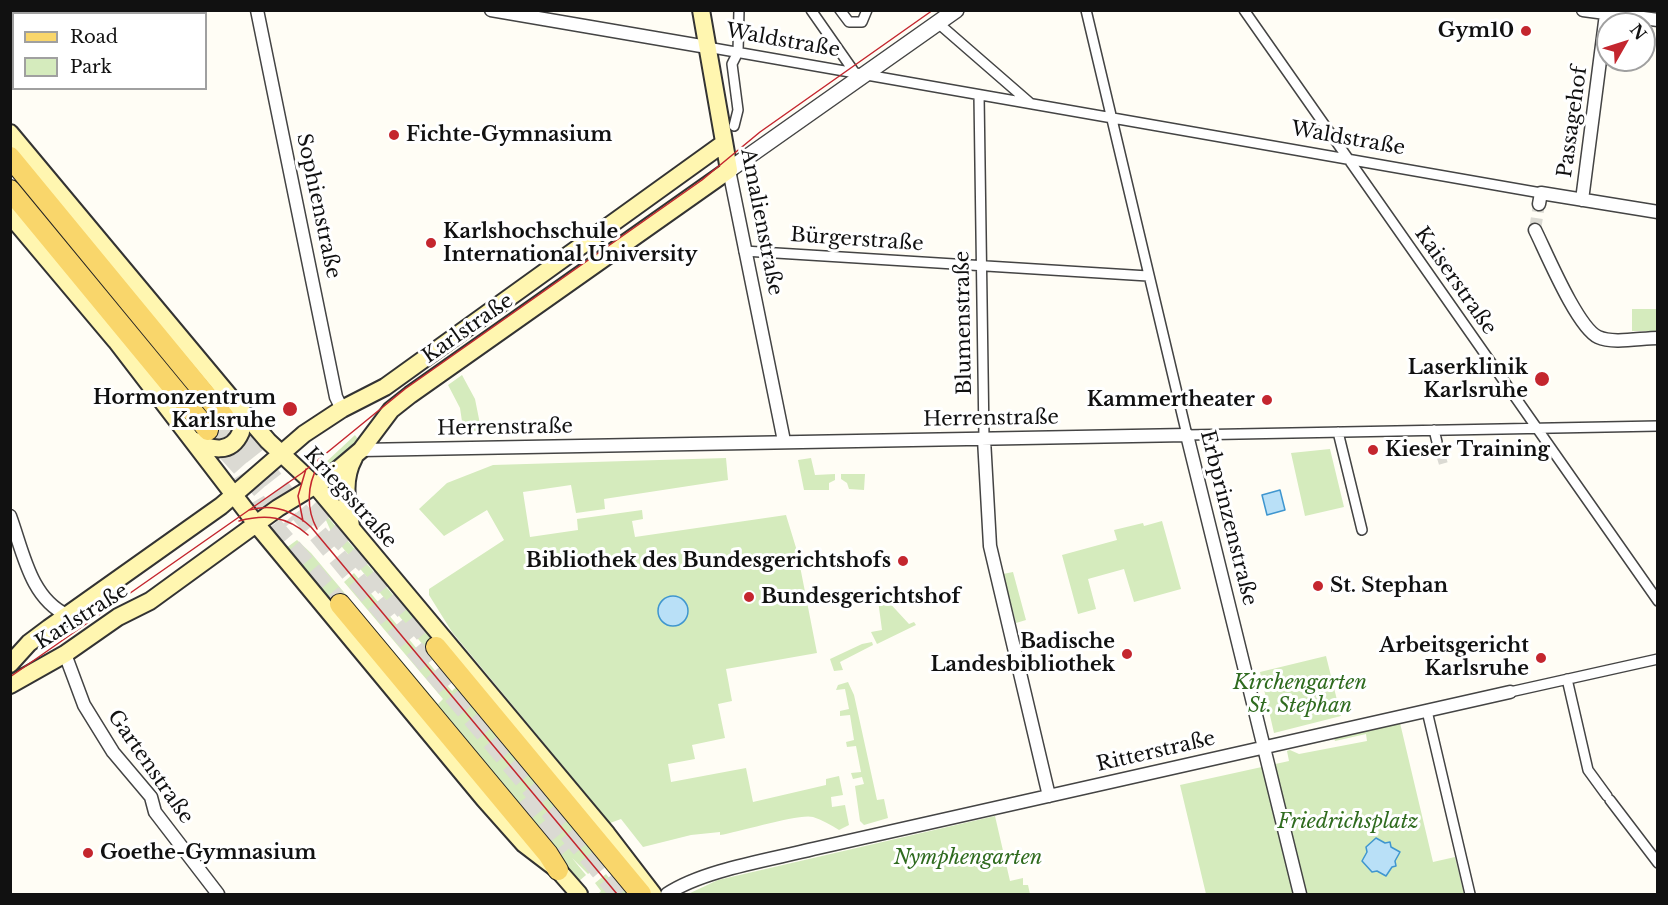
<!DOCTYPE html>
<html>
<head>
<meta charset="utf-8">
<style>
	body { margin:0 }
	#map { position:relative; width:1668px; height:905px; overflow:hidden; background:#fffdf5; font-family:"Libre Baskerville",serif }
	canvas { display:block }
	.frame { position:absolute; inset:0; border:12px solid #111; pointer-events:none }
	.legend { position:absolute; left:12px; top:12px; width:195px; height:78px; box-sizing:border-box; background:#fff; border:2px solid #a0a0a0; margin:0; padding:8px 10px; list-style:none; font-size:18px; color:#111 }
	.legend li { display:flex; align-items:center; gap:12px; height:30px }
	.legend b { width:30px; border:2px solid #a0a0a0 }
	.north { position:absolute; left:1596px; top:12px; width:60px; height:60px; box-sizing:border-box; background:#fff; border:2px solid #a0a0a0; border-radius:50%; rotate:51deg; font-size:16px; font-weight:700; line-height:24px; text-align:center; color:#111 }
	.north::after { content:''; display:block; margin:auto; width:21px; height:27px; background:#c4262e; clip-path:polygon(50% 0,100% 100%,50% 72%,0 100%) }
</style>
</head>
<body>
<div id="map">
<canvas width="1668" height="905"></canvas>
<div class="frame"></div>
<ul class="legend">
<li><b style="height:8px;background:#f9d66b"></b>Road</li>
<li><b style="height:16px;background:#d5ebbd"></b>Park</li>
</ul>
<div class="north">N</div>
</div>
<script>
const ctx = document.querySelector('canvas').getContext('2d');
ctx.lineJoin = 'round';
function fillPath(path, color) {
  ctx.fillStyle = color;
  ctx.fill(path, 'evenodd');
}
function trace(path, color, width, dash) {
  ctx.strokeStyle = color;
  ctx.lineWidth = width;
  ctx.lineCap = dash ? 'butt' : 'round';
  ctx.setLineDash(dash || []);
  ctx.stroke(path);
}
function drawText(font, color, halo, rows, align = 'center') {
  ctx.font = font + ' "Libre Baskerville",serif';
  ctx.lineWidth = 6;
  ctx.setLineDash([]);
  ctx.textBaseline = 'middle';
  ctx.strokeStyle = halo;
  ctx.fillStyle = color;
  for (const [text, x, y, turn = 0] of rows) {
    ctx.save();
    ctx.translate(x, y);
    ctx.rotate((+turn || 0) * Math.PI / 180);
    ctx.textAlign = isNaN(turn) ? turn : align;
    if (halo) ctx.strokeText(text, 0, 0);
    ctx.fillText(text, 0, 0);
    ctx.restore();
  }
}
const green = new Path2D(`
	M1632 309H1657V331H1632Z
	M462 375 475 399 482 434 464 435 460 408 448 385Z
	M355 435 362 445 331 470 325 463Z
	M1330 449 1344 507 1305 516 1291 453Z
	M726 458 728 480 604 499 605 509 576 513 571 485 523 492 530 537 578 530 577 519 642 510 643 519 632 521 635 537 786 515 797 551 817 653 726 669 732 701 718 704 725 738 692 745 695 759 668 764 671 782 746 768 753 802 826 785V779L839 776 843 795 831 797 832 807 845 805 849 825 839 830C831 825 822 820 813 817 800 813 739 832 720 835V832L691 835 643 847 621 819 610 823 452 632 429 595V589L504 540 487 510 444 536 419 509 447 483 493 465Z
	M811 458 815 475 835 474V480L829 483V490H804L798 460Z
	M841 474H865L864 490 849 489 847 483 841 479Z
	M327 516 403 607 427 626 608 858 588 874 572 858 586 875 578 882 334 608 286 548 297 540 311 553 438 704 443 699 344 582 354 573 452 691 457 686 333 536 325 518Z
	M1162 521 1181 589 1134 602 1124 569 1088 579 1096 609 1078 614 1062 555 1117 540 1114 530 1143 523 1144 526Z
	M1013 572 1026 620 1016 623 1003 574Z
	M885 598 909 624 914 622 916 625 877 644 871 632 882 630 878 600Z
	M872 642 873 645 840 662 843 670 834 671 830 659 862 644Z
	M1326 656 1341 716 1274 733 1260 672Z
	M848 682 854 695 877 800 884 799 888 818 864 825 860 821 855 786 864 784 862 777 853 779 851 773 861 772 856 746 847 747 846 742 854 740 850 715 840 716V711L849 709 845 689 836 690 838 685Z
	M1400 723 1433 862 1455 857 1464 894H1206L1180 785 1289 761 1287 751 1290 750 1299 754 1367 741 1366 734 1335 741 1334 738Z
	M995 816 1010 881 1023 878V885H1028L1030 894H688L718 880Z
	M606 874 618 889 627 882 637 894H598L601 891 595 883Z`);
const water = new Path2D(`
	M1280 490 1285 510 1267 515 1262 495Z
	M658 611a15 15 0 1 1 30 0a15 15 0 1 1-30 0Z
	M1376 838 1385 843 1390 842 1391 847 1400 852 1395 861 1396 866 1392 867 1386 876 1377 871 1372 872 1362 861 1367 852 1366 847Z`);
const pedestrianTunnel = new Path2D(`
	M1437 442 1444 466`);
const minorTunnel = new Path2D(`
	M1535 230 1539 204`);
const primaryTunnel = new Path2D(`
	M224 417 287 497 620 894
	M208 430 291 522
	M240 475 265 517 340 604
	M310 508 366 564 436 647
	M524 799 566 851`);
const pedestrian = new Path2D(`
	M811 10 855 73
	M840 10 849 22H862L867 10
	M1086 10 1187 435 1658 426
	M1244 10 1658 601
	M938 23 1030 103
	M707 47 1541 193
	M979 95 984 439
	M734 126 738 110 732 64 738 52 739 10
	M744 251 1148 276
	M1434 430 1437 442
	M1338 432 1362 530
	M1567 679 1588 770 1607 796
	M1510 692 1658 659
	M1427 711 1470 894
	M1610 800 1658 863`);
const minor = new Path2D(`
	M257 10 336 397 342 409
	M491 10 707 47
	M1583 10 1658 20
	M44 14 48 10
	M10 37 14 35
	M729 170 784 441
	M1582 200 1606 14
	M1539 204 1541 193 1658 212
	M1535 230C1546 252 1577 327 1598 337 1613 344 1641 338 1658 338
	M984 439 990 546 1049 796
	M361 450 1187 435 1300 894
	M10 516C23 551 30 598 67 615
	M65 654 84 705 113 752 151 797 155 812 218 894
	M667 894C703 870 769 860 813 849L1510 692`);
const tertiary = new Path2D(`
	M729 170 956 10`);
const secondary = new Path2D(`
	M10 133 236 404 268 441 316 486 607 834 653 894
	M10 215 116 341 257 525 484 799 524 844 558 870 579 894
	M193 440C211 450 231 455 241 432L237 408
	M351 526C347 502 342 480 354 458
	M10 664 29 643 49 628 221 506 304 434 342 409 385 387 724 143
	M10 685 65 654 118 617 150 601 278 508 329 477 361 450 391 410 410 395 729 170 701 10`);
const primary = new Path2D(`
	M10 157 224 417
	M10 190 208 430
	M340 604 548 854 558 870
	M436 647 641 894`);
const tram = new Path2D(`
	M249 510C273 503 294 511 311 527L617 894
	M239 521C265 514 287 516 308 535
	M303 521 298 496 306 469
	M317 529C306 509 307 485 318 466
	M10 677 302 473 405 389 702 180 760 132 933 10`);
const markers = [
	[1526,31,6,"#c4262e"],
	[394,135,6,"#c4262e"],
	[431,243,6,"#c4262e"],
	[1542,379,8,"#c4262e"],
	[1267,400,6,"#c4262e"],
	[290,409,8,"#c4262e"],
	[1373,450,6,"#c4262e"],
	[903,561,6,"#c4262e"],
	[1318,586,6,"#c4262e"],
	[749,597,6,"#c4262e"],
	[1127,654,6,"#c4262e"],
	[1541,658,6,"#c4262e"],
	[88,853,6,"#c4262e"]
];
const poiNames = [
	["Gym10",1514,31],
	["Fichte-Gymnasium",406,135,"left"],
	["Karlshochschule",443,232,"left"],
	["International University",443,255,"left"],
	["Laserklinik",1528,368],
	["Karlsruhe",1528,391],
	["Hormonzentrum",276,398],
	["Karlsruhe",276,421],
	["Kammertheater",1255,400],
	["Kieser Training",1385,450,"left"],
	["Bibliothek des Bundesgerichtshofs",891,561],
	["St. Stephan",1330,586,"left"],
	["Bundesgerichtshof",761,597,"left"],
	["Badische",1115,642],
	["Landesbibliothek",1115,665],
	["Arbeitsgericht",1529,646],
	["Karlsruhe",1529,669],
	["Goethe-Gymnasium",100,853,"left"]
];
const streetNames = [
	["Waldstraße",783,41,10],
	["Passagehof",1573,122,-82],
	["Waldstraße",1348,139,10],
	["Sophienstraße",318,206,78],
	["Amalienstraße",761,222,79],
	["Bürgerstraße",857,240,4],
	["Kaiserstraße",1455,281,55],
	["Blumenstraße",964,323,-91],
	["Karlstraße",468,329,-35],
	["Herrenstraße",991,419,-1],
	["Herrenstraße",505,428,-1],
	["Kriegsstraße",350,498,48],
	["Erbprinzenstraße",1228,518,76],
	["Karlstraße",82,617,-32],
	["Ritterstraße",1156,752,-13],
	["Gartenstraße",150,767,55]
];
const parkNames = [
	["Kirchengarten",1300,683],
	["St. Stephan",1300,706],
	["Friedrichsplatz",1348,822],
	["Nymphengarten",968,858]
];
fillPath(green, '#d5ebbd');
fillPath(water, '#b9e0f7');
trace(water, '#3f96cf', 1.5);
trace(pedestrianTunnel, '#dbdad3', 9, [9, 4.5]);
trace(minorTunnel, '#dbdad3', 12, [12, 6]);
trace(primaryTunnel, '#dbdad3', 20, [20, 10]);
trace(pedestrian, '#444', 12);
trace(minor, '#444', 15);
trace(tertiary, '#444', 18);
trace(secondary, '#333', 20);
trace(primary, '#222', 22);
trace(pedestrian, '#fff', 9);
trace(minor, '#fff', 12);
trace(tertiary, '#fff', 15);
trace(secondary, '#fff6b0', 16);
trace(primary, '#f9d66b', 20);
trace(tram, '#c4262e', 1.5);
for (const [x, y, r, color] of markers) {
  const dot = new Path2D();
  dot.arc(x, y, r, 0, 2 * Math.PI);
  ctx.fillStyle = color;
  ctx.fill(dot);
  trace(dot, '#fff', 2);
}
drawText('bold 20px', '#111', '#fff', poiNames, 'right');
drawText('20px', '#111', '#fff', streetNames);
drawText('italic 20px', '#2f6b1f', '#fff', parkNames);
</script>
</body>
</html>
